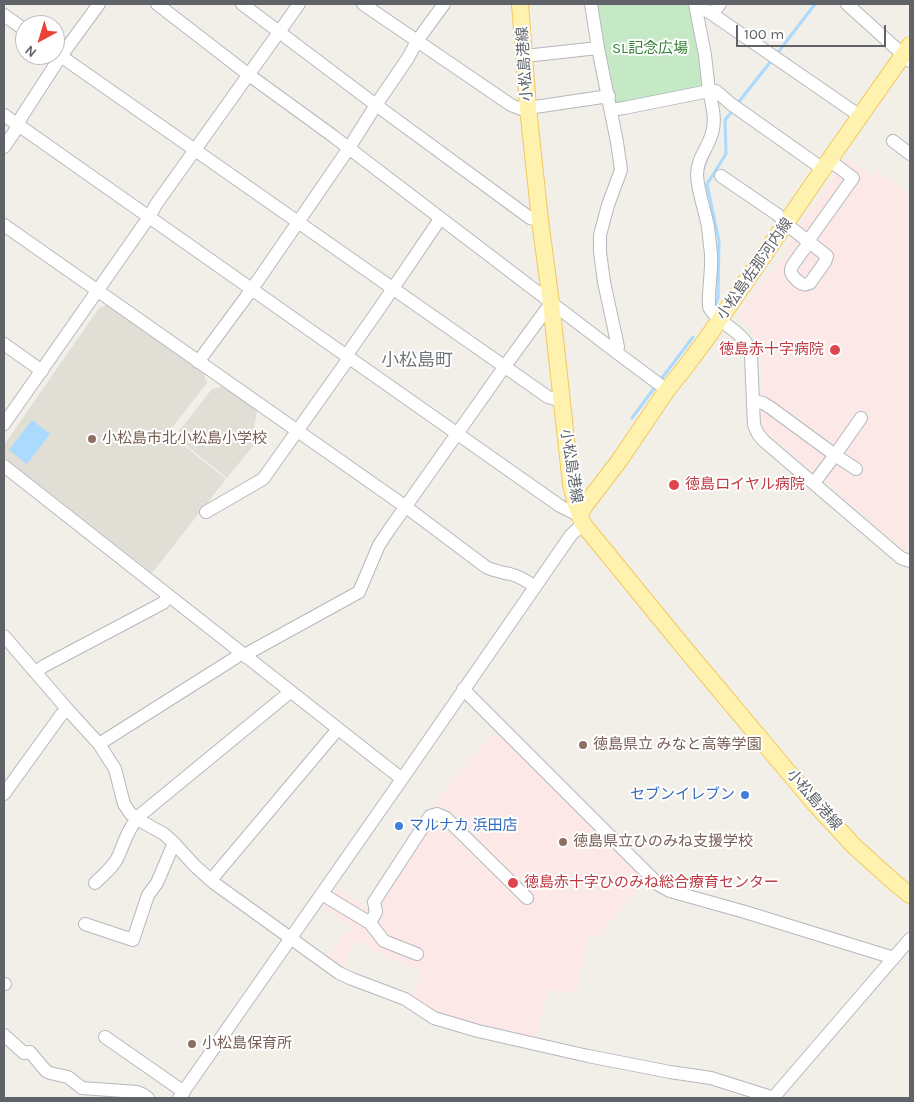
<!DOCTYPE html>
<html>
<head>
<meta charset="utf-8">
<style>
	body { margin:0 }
	#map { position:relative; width:914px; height:1102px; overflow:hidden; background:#f1efe8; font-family:Karla,sans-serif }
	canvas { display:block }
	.frame { position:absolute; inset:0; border:5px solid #5f6368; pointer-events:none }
	.north { position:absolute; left:15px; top:15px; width:50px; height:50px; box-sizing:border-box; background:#fff; border:1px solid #bfc1c3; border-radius:50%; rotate:219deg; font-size:14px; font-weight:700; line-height:20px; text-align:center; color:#5f6368 }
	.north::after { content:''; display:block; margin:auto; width:18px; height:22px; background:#ea4335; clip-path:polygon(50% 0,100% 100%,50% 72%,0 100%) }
	.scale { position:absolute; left:736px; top:25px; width:150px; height:22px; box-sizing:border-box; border:2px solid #5f6368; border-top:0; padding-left:6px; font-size:15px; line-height:18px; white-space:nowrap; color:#5f6368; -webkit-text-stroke:4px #fff; paint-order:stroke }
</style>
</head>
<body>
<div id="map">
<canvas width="914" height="1102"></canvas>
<div class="frame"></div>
<div class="north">N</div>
<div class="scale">100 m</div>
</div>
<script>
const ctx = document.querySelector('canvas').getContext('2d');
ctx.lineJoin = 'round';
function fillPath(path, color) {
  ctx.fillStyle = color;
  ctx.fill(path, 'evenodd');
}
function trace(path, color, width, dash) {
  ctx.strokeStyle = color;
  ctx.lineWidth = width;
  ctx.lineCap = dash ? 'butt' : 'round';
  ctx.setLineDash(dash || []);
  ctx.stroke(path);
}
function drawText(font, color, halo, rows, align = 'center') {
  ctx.font = font + ' Karla,"Noto Sans JP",sans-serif';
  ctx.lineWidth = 4;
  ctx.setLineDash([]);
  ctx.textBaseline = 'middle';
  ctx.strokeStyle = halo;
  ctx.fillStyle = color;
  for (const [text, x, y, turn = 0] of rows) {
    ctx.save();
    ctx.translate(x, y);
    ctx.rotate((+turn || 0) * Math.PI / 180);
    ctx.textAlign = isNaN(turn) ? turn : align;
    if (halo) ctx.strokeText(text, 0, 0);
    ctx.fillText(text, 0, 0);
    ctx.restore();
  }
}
const education = new Path2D(`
	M107 305 204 374 207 383 168 433 226 479 152 573 4 457V445L99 308Z
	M223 386 257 410 254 428 261 436 227 478 177 438 176 435 212 389Z`);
const medical = new Path2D(`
	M848 158 874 176 878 171 910 195V550L901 547 817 475 765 432 761 426V358L757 341 750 329 738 315 754 291 768 277 784 257 792 236Z
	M499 728 647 877 597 938 588 937 576 993 549 990 535 1039 435 1015 411 997 421 971 372 950 365 941 353 946 343 970 327 957 343 935 353 929 324 908 338 888 367 909 392 867 456 775Z`);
const green = new Path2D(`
	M595 4H688L702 74V83L699 88 616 104 612 100Z`);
const water = new Path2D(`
	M32 420 50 434 27 464 9 450Z`);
const stream = new Path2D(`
	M776 55 815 4
	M737 104 772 60
	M715 306 718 298 719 241 707 184 726 154 725 120 734 109
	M659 382 693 337
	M632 418 655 387`);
const minor = new Path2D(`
	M157 4 249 75 333 136 616 352 667 390
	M242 4 376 105 530 218 540 220
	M363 4 511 105 521 109 528 108 609 96
	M591 4 598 48 617 142 621 170 608 205 600 235V252L604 282 618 347 616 352
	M695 4 705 55 709 91H716L731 104 823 169
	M695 4 712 14 860 116
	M847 4 910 61
	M712 14 720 4
	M4 15 25 30
	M55 52 548 397 562 401
	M525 56 598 48
	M611 110 624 108 709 91C712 105 717 121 711 136 707 149 697 159 697 175 698 193 705 210 708 227 709 236 710 245 711 254 712 272 708 290 709 307 718 323 738 329 747 344 749 348 750 352 751 356L754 425 758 434 764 441 901 558 910 561
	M4 115 560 506 580 516
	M893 141 910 154
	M4 147 15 131 22 116 61 56 99 4
	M721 176 778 215 786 224 827 256 825 262 810 283C805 285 803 285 799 282 788 273 789 269 797 259 801 253 805 248 809 243
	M4 225 406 507 486 567C494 571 501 572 510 574 519 576 527 581 535 587
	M808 241 853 178 829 160
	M4 344 42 371
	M346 356 379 309 440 219
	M198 362 252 289 349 148 376 105 408 58 417 41 444 4
	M753 401 763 403 771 408 835 455 861 418
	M4 424 149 217 157 203 299 4
	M4 466 402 779
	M814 483 835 455 856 469
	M206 512 263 479 349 358
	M4 636 68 710 99 744 115 769 124 804 130 813 139 820 164 834 174 843 194 865 214 883 339 973 352 979 405 999 434 1018 478 1031 588 1056 670 1072 711 1078 774 1098
	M246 657 250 652 359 592 379 545 389 530 505 366 551 303
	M36 672 44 666 163 603 169 596
	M463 689 659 885 670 891 745 912 894 958
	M99 744 235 658 241 652
	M4 794 61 715 68 710
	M211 880 338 729
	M95 883C103 875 112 868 117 859 124 844 128 828 139 816L290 692
	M322 894 370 923 384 941 417 954
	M370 923 376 912 374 902 430 816 437 814 446 818 527 898
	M85 924 133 940 148 895 157 883 174 843
	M4 984H5
	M4 1035 24 1053 30 1052 46 1071 50 1073 68 1077 82 1088 137 1092 142 1094 148 1098
	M105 1037 184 1092
	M179 1098 402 779 535 587 571 535 583 524
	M773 1098 910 939`);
const major = new Path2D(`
	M520 4 528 108 540 220 551 303 571 484 576 504 583 524 681 644 815 804 855 847 895 883 910 895
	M580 516 581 511 586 504 619 461 667 390 687 365 707 338 823 169 910 45`);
const markers = [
	[835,350,6,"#e0444e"],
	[92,439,5,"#8d6e63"],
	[674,485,6,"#e0444e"],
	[583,745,5,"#8d6e63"],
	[745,795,5,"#3f7fe0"],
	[399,826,5,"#3f7fe0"],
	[563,842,5,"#8d6e63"],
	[513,883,6,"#e0444e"],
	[192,1044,5,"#8d6e63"]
];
const parkNames = [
	["SL記念広場",650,49]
];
const streetNames = [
	["小松島港線",525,64,-94],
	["小松島佐那河内線",755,269,-55],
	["小松島港線",571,466,81],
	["小松島港線",814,800,49]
];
const healthNames = [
	["徳島赤十字病院",824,350,"right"],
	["徳島ロイヤル病院",685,485],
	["徳島赤十字ひのみね総合療育センター",524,883]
];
const educationNames = [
	["小松島市北小松島小学校",102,439],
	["徳島県立 みなと高等学園",593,745],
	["徳島県立ひのみね支援学校",573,842],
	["小松島保育所",202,1044]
];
const shopNames = [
	["セブンイレブン",735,795],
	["マルナカ 浜田店",409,826,"left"]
];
const quarterNames = [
	["小松島町",417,361]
];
fillPath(education, '#e1ded6');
fillPath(medical, '#fce8e6');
fillPath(green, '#c5e8c5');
fillPath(water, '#aadaff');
trace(stream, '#aadaff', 3);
trace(minor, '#b5b8bc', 14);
trace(major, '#f2c960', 18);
trace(minor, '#fff', 12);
trace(major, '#fff2af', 16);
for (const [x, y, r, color] of markers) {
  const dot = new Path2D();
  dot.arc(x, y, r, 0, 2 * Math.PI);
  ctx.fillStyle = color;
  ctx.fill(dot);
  trace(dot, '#fff', 2);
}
drawText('15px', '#348238', '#fff', parkNames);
drawText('15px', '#5f6368', '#fff', streetNames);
drawText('15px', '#be3a42', '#fff', healthNames, 'left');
drawText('15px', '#785e54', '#fff', educationNames, 'left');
drawText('15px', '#366cbe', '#fff', shopNames, 'right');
drawText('18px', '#70757a', '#fff', quarterNames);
</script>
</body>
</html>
